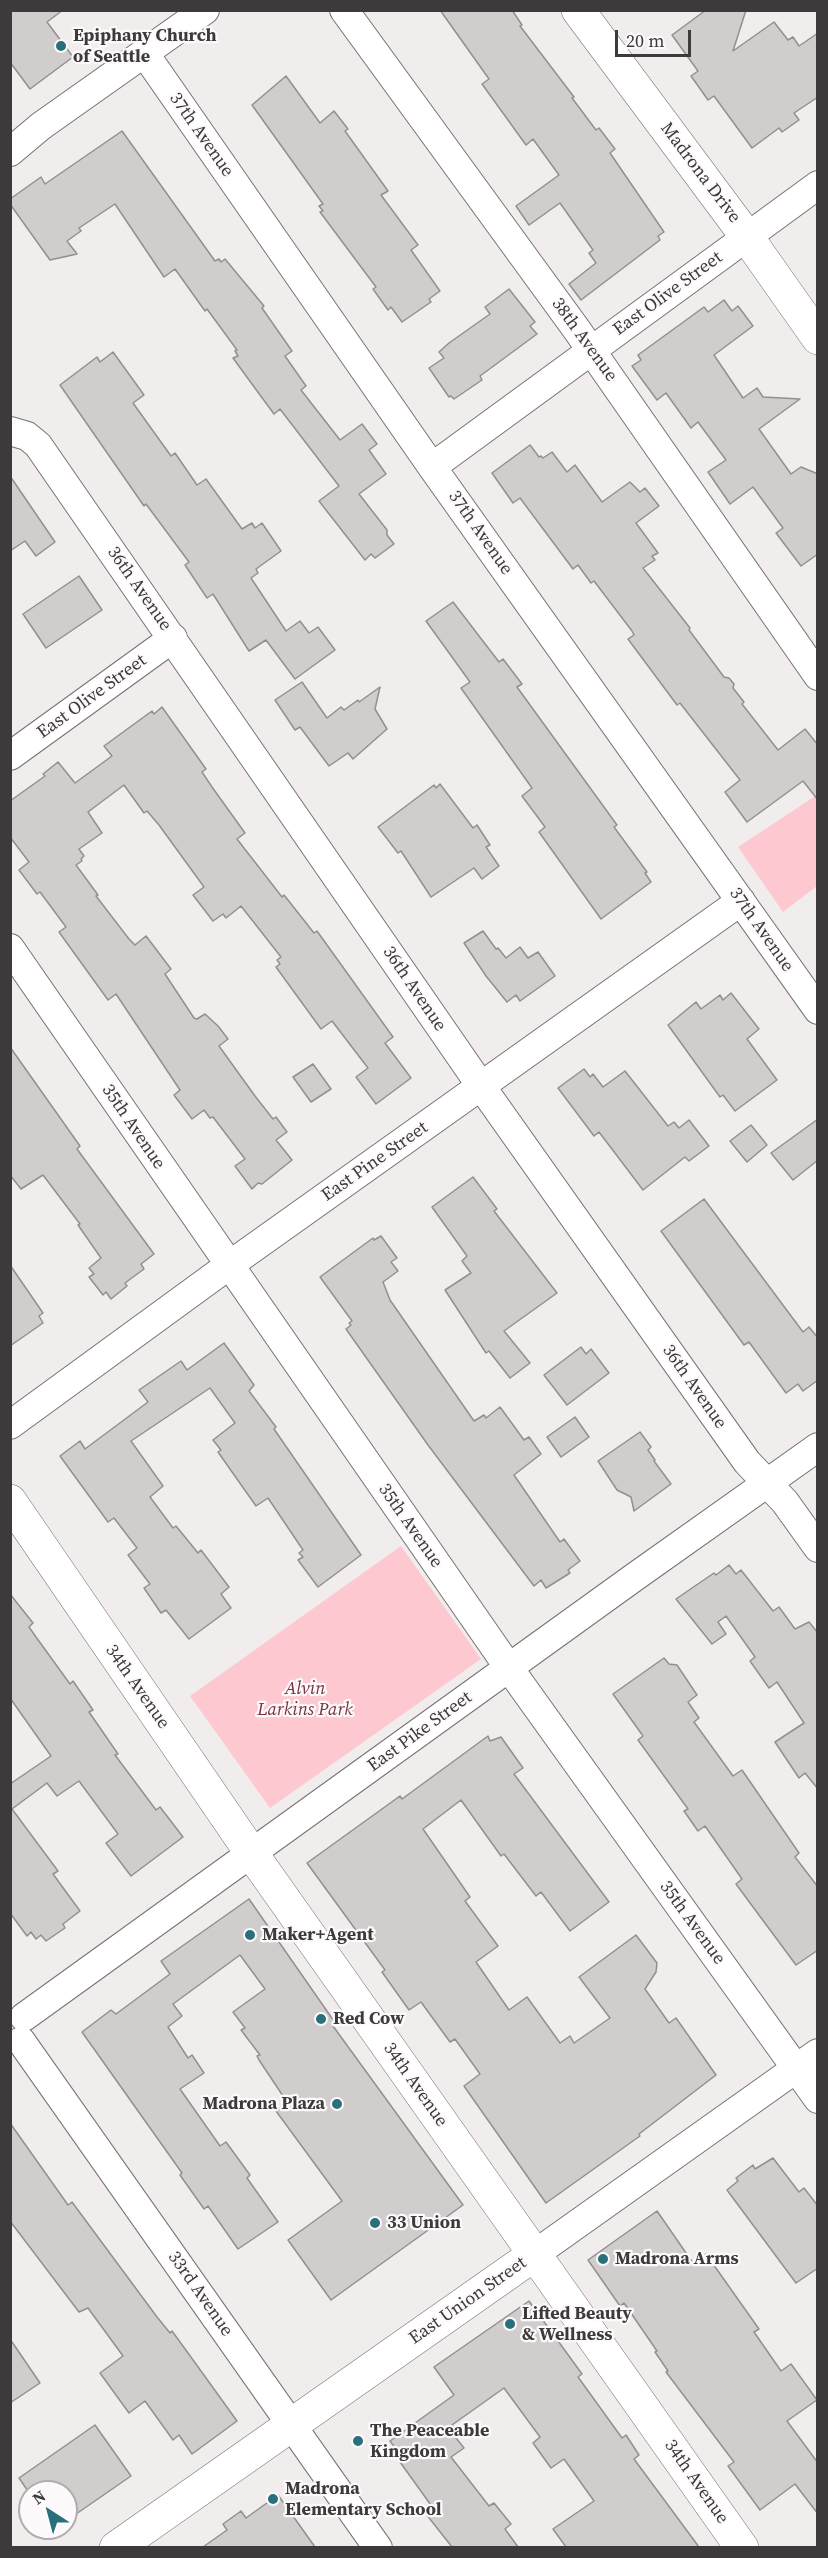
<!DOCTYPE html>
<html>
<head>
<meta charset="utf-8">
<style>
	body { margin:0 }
	#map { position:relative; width:828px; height:2558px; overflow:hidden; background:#f1eded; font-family:"Source Serif 4",serif }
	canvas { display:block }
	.frame { position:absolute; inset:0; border:12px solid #3c3a3a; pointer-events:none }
	.north { position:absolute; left:18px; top:2480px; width:60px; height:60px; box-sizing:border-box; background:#fefafb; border:2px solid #b0adae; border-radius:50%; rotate:324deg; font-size:16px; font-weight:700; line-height:24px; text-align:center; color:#3c3a3a }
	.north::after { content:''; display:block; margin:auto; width:21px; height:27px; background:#29707d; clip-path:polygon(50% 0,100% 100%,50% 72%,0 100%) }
	.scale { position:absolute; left:615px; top:30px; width:76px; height:27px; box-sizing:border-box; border:3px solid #3c3a3a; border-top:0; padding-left:8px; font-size:18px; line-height:21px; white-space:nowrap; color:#3c3a3a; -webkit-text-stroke:4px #fefafb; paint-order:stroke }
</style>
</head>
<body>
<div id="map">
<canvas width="828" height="2558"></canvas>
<div class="frame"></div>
<div class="north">N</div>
<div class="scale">20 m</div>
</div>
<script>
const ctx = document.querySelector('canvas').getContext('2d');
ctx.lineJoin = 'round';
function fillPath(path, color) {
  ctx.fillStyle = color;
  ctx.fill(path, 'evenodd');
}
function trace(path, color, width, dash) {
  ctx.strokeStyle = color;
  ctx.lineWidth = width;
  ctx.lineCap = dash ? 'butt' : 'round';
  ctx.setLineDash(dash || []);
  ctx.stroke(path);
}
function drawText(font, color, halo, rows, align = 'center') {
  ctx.font = font + ' "Source Serif 4",serif';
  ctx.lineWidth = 4.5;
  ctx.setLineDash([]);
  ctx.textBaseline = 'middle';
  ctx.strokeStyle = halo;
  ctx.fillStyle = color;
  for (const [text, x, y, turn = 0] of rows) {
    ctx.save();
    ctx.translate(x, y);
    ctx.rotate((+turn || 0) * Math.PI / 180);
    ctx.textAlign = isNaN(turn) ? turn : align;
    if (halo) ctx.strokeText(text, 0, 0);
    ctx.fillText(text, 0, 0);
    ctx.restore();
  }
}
const green = new Path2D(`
	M817 795V886L783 912 738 847Z
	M401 1546 481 1659 270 1808 190 1696Z`);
const building = new Path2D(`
	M10 10H63L47 22 73 57 30 89 10 62Z
	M440 10H512L522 25 520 26 574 97 572 98 596 130 599 128 615 149 610 153 664 232 658 236 660 240 581 300 569 284 596 263 589 253 593 250 560 203 529 225 516 206 559 175 533 139 526 145 482 84 489 79Z
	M706 10H746L733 51 774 22 788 40 793 37 799 46 818 33V97L794 113 799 120 782 132 779 128 752 148 714 96 708 100 691 76 698 71 672 35Z
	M286 76 320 123 334 111 348 129 345 131 388 191 381 195 418 245 411 250 440 291 429 299 431 302 402 322 391 307 388 310 373 289 376 287 320 212 323 211 319 206 323 204 252 105Z
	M122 131 215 261 219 259 221 262 225 259 264 306 262 308 292 351 285 356 306 386 301 390 340 440 362 424 377 444 369 450 386 474 359 494 387 530V535L394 544 375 558 371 554 365 560 319 501 339 486 280 409 274 414 249 380 233 358 238 356 235 351 237 350 207 309 205 311 175 269 164 277 115 204 79 228 81 231 67 241 77 254 50 260 10 204V199L41 177 45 184Z
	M509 289 535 322 530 326 537 334 480 376 482 380 454 399 451 396 449 397 429 368 444 358 439 352 449 343 490 314 485 307Z
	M724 300 732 311 738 306 753 326 714 355 743 398 757 388 763 397 800 399 759 429 791 474 801 467 818 474V554L801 566 776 533 783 528 753 487 730 504 708 472 726 460 698 422 691 428 666 393 657 400 632 366 641 360 638 355 704 307 708 312Z
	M113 352 144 395 133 403 171 456 175 453 197 485 206 479 242 529 252 523 255 528 262 523 281 551 256 569 258 573 251 578 286 631 300 621 309 633 318 627 335 650 295 679 266 640 249 651 213 594 207 598 185 565 189 562 146 504 144 506 60 385 97 357 100 362Z
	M530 445 539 457 541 456 543 458 552 452 567 472 575 465 602 502 630 482 640 492 645 488 659 506 636 523 658 553 652 556 655 560 643 568 690 628 689 630 724 677 729 678 734 684 733 688 744 702 742 704 778 750 805 729 818 745V800L803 781 747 822 725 792 740 780 680 703 677 705 628 639 634 635 632 631 594 581 591 583 578 565 573 569 520 498 513 503 492 473Z
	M10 476 55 542 36 556 25 541 10 551Z
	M79 576 102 610 46 648 23 614Z
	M453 602 499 662 503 659 522 684 517 687 617 825 614 827 647 872 645 873 651 882 601 919 539 832 545 827 522 796 532 788 461 688 470 682 426 621Z
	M302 682 327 718 341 707 344 710 358 700 359 702 380 687 375 709 387 729 353 759 348 753 329 766 300 727 295 730 275 700Z
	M162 707 206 769 202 772 212 787 245 833 237 839 282 897 284 895 314 933 317 931 393 1037 385 1043 411 1078 376 1104 356 1077 368 1068 332 1021 321 1029 276 967 280 964 277 960 281 957 241 906 226 918 223 914 213 921 193 895 204 887 159 825 147 811 144 813 124 785 88 812 102 833 79 849 84 856 81 859 82 861 76 865 98 895 96 896 129 939 135 945 146 936 171 969 165 974 194 1018 197 1019 205 1014 218 1026 228 1039 219 1046 255 1096 273 1119 276 1117 287 1132 276 1140 292 1160 262 1184 258 1183 252 1189 235 1166 245 1159 213 1117 210 1118 204 1110 192 1119 174 1095 180 1090 116 994 108 1000 59 932 66 927 40 892 37 894 19 870 29 862 10 837V801L45 776 43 774 58 762 75 783 112 756 104 746 152 711 154 714Z
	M440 784 473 828 477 825 490 845 486 847 499 866 482 879 474 868 431 897 401 851 398 853 378 827 434 785 436 788Z
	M483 931 496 949 498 948 506 958 520 947 528 958 538 952 555 976 520 1001 516 995 507 1002 486 976 464 943Z
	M731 993 759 1029 747 1039 777 1080 735 1111 723 1095 720 1097 668 1025 696 1002 701 1009 720 995 723 1000Z
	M10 1047 80 1146 77 1149 154 1254 141 1264 144 1269 125 1283 127 1286 111 1299 106 1292 103 1295 89 1277 94 1274 89 1268 101 1258 78 1225 80 1224 43 1175 21 1189 10 1175Z
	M313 1064 331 1089 311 1102 293 1077Z
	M584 1069 590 1077 593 1074 603 1087 625 1071 668 1126 674 1122 679 1128 689 1120 709 1146 689 1161 685 1157 643 1190 599 1132 594 1136 558 1088Z
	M818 1119V1160L793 1180 771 1153Z
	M751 1125 767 1145 747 1162 730 1141Z
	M473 1177 497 1209 494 1211 557 1293 504 1331 530 1363 510 1378 489 1351 486 1353 445 1290 471 1273 462 1261 467 1256 432 1207Z
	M704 1199 803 1332 809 1327 818 1338V1380L803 1391 798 1384 786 1393 749 1342 744 1345 661 1231Z
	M381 1236 397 1258 391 1262 398 1271 383 1282 390 1300 474 1421 484 1415 486 1418 500 1407 524 1440 529 1437 541 1454 514 1475 560 1542 564 1539 580 1561 568 1570 570 1573 546 1588 541 1580 534 1586 428 1445 346 1329 351 1325 349 1323 352 1321 320 1277 373 1238 374 1240Z
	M10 1265 43 1313 39 1316 43 1323 10 1346Z
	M224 1343 254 1385 249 1391 276 1427 274 1429 361 1555 318 1587 298 1560 303 1557 299 1553 303 1550 268 1498 256 1506 218 1452 221 1450 213 1440 235 1423 210 1388 131 1441 163 1486 150 1497 173 1528 176 1526 198 1553 201 1550 229 1587 221 1594 231 1608 189 1639 166 1610 161 1613 144 1588 150 1584 128 1555 137 1548 114 1518 108 1522 60 1456 80 1441 85 1449 148 1402 139 1390 181 1361 187 1370Z
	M581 1347 586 1354 591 1349 609 1373 567 1405 544 1375Z
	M575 1417 589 1437 561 1457 547 1437Z
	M640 1432 651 1447 648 1450 655 1460 654 1461 671 1484 634 1511 631 1497 617 1490 598 1461Z
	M729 1565 736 1574 741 1570 773 1611 779 1607 795 1629 809 1622 818 1633V1789L805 1773 799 1778 775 1742 804 1723 777 1682 769 1688 750 1661 755 1657 726 1616 718 1622 726 1634 712 1644 676 1599 714 1573 716 1575Z
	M10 1594 33 1623 29 1627 36 1637 70 1684 73 1681 93 1710 89 1712 118 1754 115 1755 156 1810 160 1807 183 1837 131 1876 106 1843 118 1834 79 1781 57 1796 47 1783 12 1809 58 1871 53 1874 80 1911 63 1924 65 1928 46 1941 41 1935 36 1939 31 1932 27 1936 10 1913V1784L51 1756 10 1698Z
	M664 1658 669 1664 677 1665 697 1695 688 1702 699 1718 694 1722 733 1776 742 1770 799 1853 795 1857 818 1887V1950L796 1965 736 1884 742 1879 705 1826 698 1831 684 1811 688 1809 638 1740 643 1736 613 1694Z
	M488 1736 490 1741 501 1737 523 1768 514 1774 609 1902 570 1931 541 1892 536 1896 504 1854 501 1856 461 1800 423 1829 470 1897 465 1901 498 1946 476 1962 509 2010 527 1997 560 2043 570 2036 574 2043 610 2018 579 1977 636 1935 657 1963 656 1972 645 1989 669 2023 676 2018 716 2075 639 2134 640 2136 546 2203 464 2086 480 2074 455 2039 450 2042 421 2002 409 2010 382 1972 385 1970 307 1863 400 1796 402 1799Z
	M249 1899 336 2024 333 2026 463 2205 331 2300 288 2240 342 2201 276 2111 287 2102 259 2060 257 2056 260 2055 241 2030 245 2028 233 2012 265 1989 240 1955 173 2004 182 2016 168 2027 188 2058 192 2055 204 2073 180 2089 220 2146 226 2142 250 2175 247 2178 278 2222 238 2249 208 2206 204 2209 180 2175 182 2173 82 2032 111 2010 116 2014 170 1974 161 1961Z
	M10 2123 68 2205 72 2202 157 2317 170 2333 172 2331 188 2353 237 2421 192 2454 179 2435 173 2440 145 2401 129 2413 100 2373 123 2356 88 2308 79 2312 10 2221Z
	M773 2158 799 2192 804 2188 818 2206V2268L796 2283 727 2190 738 2181 736 2178 753 2165 755 2169Z
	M657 2211 693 2263 706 2254 759 2329 754 2332 781 2371 791 2364 817 2400 787 2421 818 2463V2514L795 2484 760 2510 728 2466 734 2462 666 2372 668 2371 655 2352 657 2351 624 2303 620 2306 588 2260Z
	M529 2301 582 2374 578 2377 622 2438 626 2435 639 2455 634 2459 699 2547H566L553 2529 594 2501 564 2459 551 2468 533 2443 540 2437 504 2388 452 2425 460 2436 456 2438 464 2448 451 2457 489 2506 494 2503 511 2524 505 2529 518 2547H452L426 2514 433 2508 400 2462 404 2460 390 2441 454 2395 434 2367Z
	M10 2339 40 2383 10 2403Z
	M95 2425 131 2476 66 2521V2492L30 2494 19 2478Z
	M278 2495 315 2547H203L227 2530 223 2524 241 2511 246 2518Z`);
const street = new Path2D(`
	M344 10 577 330 818 676
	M145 54 432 467 818 1010
	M10 152 41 126 205 10
	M10 431 27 436 38 445 481 1086 747 1462 785 1502 818 1548
	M432 467 818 185
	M10 756 173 638
	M10 948 509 1668 818 2099
	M10 1425 228 1266 741 901
	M24 2017 636 1576 818 1447
	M21 2041 378 2548
	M535 2254 818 2053`);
const secondary = new Path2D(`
	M578 10 747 237 818 338
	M10 1501 252 1854 742 2548
	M116 2548 535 2254`);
const markers = [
	[61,46,6,"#29707d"],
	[250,1935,6,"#29707d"],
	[321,2019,6,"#29707d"],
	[337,2104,6,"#29707d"],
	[375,2223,6,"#29707d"],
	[603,2259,6,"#29707d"],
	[510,2324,6,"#29707d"],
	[358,2441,6,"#29707d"],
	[273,2499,6,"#29707d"]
];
const poiNames = [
	["Epiphany Church",73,36],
	["of Seattle",73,57],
	["Maker+Agent",262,1935],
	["Red Cow",333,2019],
	["Madrona Plaza",325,2104,"right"],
	["33 Union",387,2223],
	["Madrona Arms",615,2259],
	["Lifted Beauty",522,2314],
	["& Wellness",522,2335],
	["The Peaceable",370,2431],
	["Kingdom",370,2452],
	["Madrona",285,2489],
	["Elementary School",285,2510]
];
const streetNames = [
	["37th Avenue",201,135,55],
	["Madrona Drive",700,173,53],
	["East Olive Street",668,294,-36],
	["38th Avenue",584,340,54],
	["37th Avenue",480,533,55],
	["36th Avenue",139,589,55],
	["East Olive Street",92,697,-36],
	["37th Avenue",761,930,55],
	["36th Avenue",414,989,56],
	["35th Avenue",133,1127,56],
	["East Pine Street",375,1162,-35],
	["36th Avenue",694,1387,55],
	["35th Avenue",410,1526,55],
	["34th Avenue",137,1687,55],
	["East Pike Street",420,1732,-36],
	["35th Avenue",692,1923,54],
	["34th Avenue",415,2085,55],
	["33rd Avenue",200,2294,55],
	["East Union Street",468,2301,-35],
	["34th Avenue",696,2482,55]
];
const parkNames = [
	["Alvin",305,1689],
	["Larkins Park",305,1710]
];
fillPath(green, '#fdc8d0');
fillPath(building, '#d1cdcd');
trace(building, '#938f90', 1.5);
trace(street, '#757272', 30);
trace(secondary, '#757272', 34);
trace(street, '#fff', 28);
trace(secondary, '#fff', 33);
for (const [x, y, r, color] of markers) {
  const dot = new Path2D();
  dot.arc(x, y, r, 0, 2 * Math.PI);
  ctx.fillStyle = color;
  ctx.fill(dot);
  trace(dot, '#fefafb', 2);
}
drawText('bold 18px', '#3c3a3a', '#fefafb', poiNames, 'left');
drawText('18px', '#3c3a3a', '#fefafb', streetNames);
drawText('italic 18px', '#793444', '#fefafb', parkNames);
</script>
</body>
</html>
